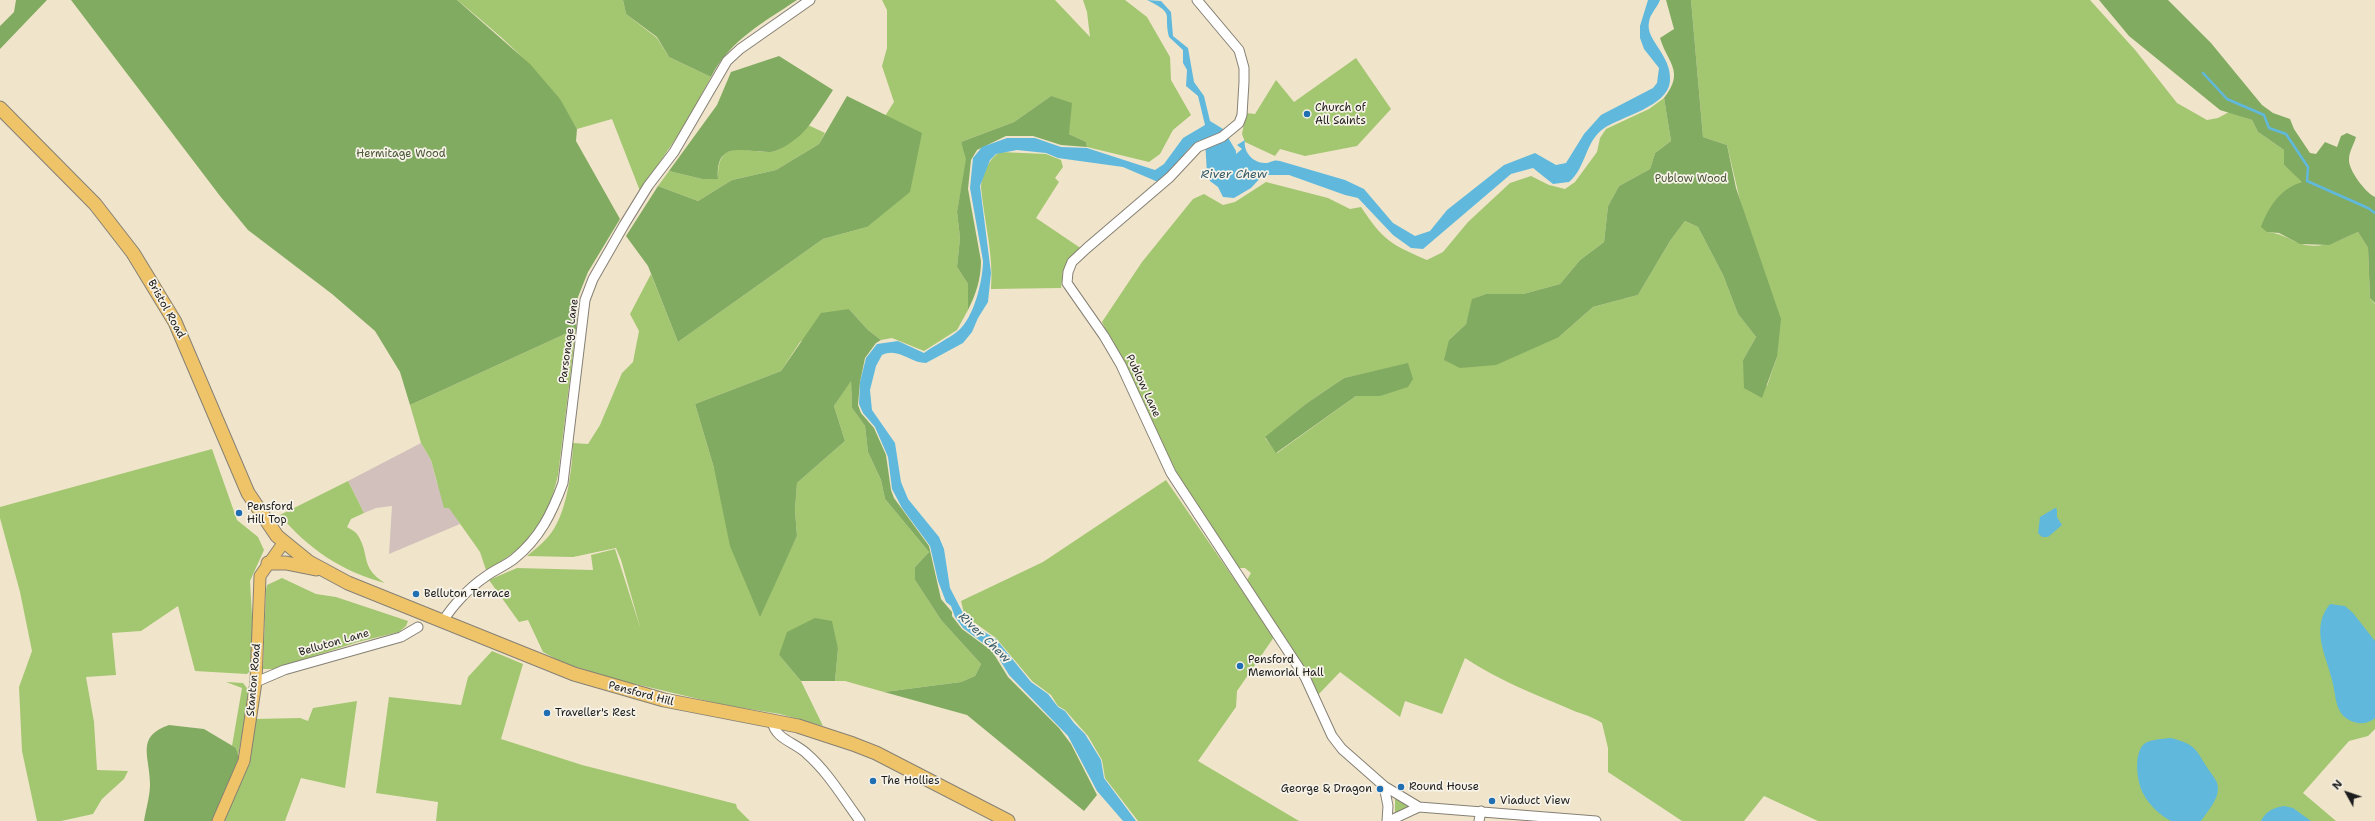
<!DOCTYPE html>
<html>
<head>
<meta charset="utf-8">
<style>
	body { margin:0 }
	#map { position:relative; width:2375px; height:821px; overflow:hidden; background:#f0e5cb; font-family:"Shantell Sans",sans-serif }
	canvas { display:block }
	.north { position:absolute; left:2327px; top:773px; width:40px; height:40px; -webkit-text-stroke:3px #f7f3e8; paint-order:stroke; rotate:310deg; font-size:11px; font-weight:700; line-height:16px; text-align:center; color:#1c1c1c }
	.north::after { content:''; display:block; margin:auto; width:14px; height:18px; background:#1c1c1c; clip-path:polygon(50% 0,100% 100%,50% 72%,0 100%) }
</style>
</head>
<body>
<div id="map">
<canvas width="2375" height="821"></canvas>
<div class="north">N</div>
</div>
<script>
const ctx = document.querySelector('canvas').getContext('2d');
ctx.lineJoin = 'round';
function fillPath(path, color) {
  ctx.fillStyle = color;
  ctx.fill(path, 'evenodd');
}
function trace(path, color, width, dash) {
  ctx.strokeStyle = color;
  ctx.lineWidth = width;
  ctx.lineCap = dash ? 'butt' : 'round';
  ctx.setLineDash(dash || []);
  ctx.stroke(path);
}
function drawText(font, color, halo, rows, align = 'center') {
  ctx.font = font + ' "Shantell Sans",sans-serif';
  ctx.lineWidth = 3.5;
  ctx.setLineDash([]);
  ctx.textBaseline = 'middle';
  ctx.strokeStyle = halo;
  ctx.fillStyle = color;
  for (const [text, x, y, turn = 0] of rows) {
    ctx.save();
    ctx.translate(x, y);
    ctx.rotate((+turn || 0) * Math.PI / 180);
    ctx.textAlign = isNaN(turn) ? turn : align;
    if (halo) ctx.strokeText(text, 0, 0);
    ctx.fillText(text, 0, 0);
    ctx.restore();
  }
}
const industrial = new Path2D(`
	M421 443 431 460 437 483 460 524 389 554 392 506 376 508 364 513 348 481Z`);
const green = new Path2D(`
	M457 0H623L626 14 657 38 669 57 711 77 685 125 640 191 612 119 577 129C544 72 507 41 457 0Z
	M882 0H1055L1090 37 1087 12 1083 0H1125L1147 17 1170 57 1171 80 1191 115 1173 130 1160 154 1149 162 1087 147 1086 142 1069 134 1051 96 1014 122 961 142 967 158 957 212 960 238 957 267 968 284V310L957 330 924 351 892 338 881 340 868 330 849 309 800 342 781 371 695 404 714 468 781 569 797 536 795 510 797 483 845 441 834 406 851 380 852 408 865 426 868 452 881 480 885 499 929 552 915 567V580L941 620 981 664 975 676 961 682 884 692 845 681H835L838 649 779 655 801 681 823 726 780 714 724 705 610 678 561 662 543 652 528 620 519 622 489 580 517 568 593 570 591 555 615 549 641 630 621 560 616 548 573 557 527 556C534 550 542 544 548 537 567 516 572 470 573 443L588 444 600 425 622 373 633 362 639 331 630 314 651 274 678 342 823 239 867 227 890 119 885 116 894 102 882 66 887 48V10Z
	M1691 0H2090L2136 51 2177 103 2207 120 2218 118 2229 112 2252 120 2258 132 2284 150V165L2303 182 2298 184 2267 232C2279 233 2287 238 2299 243 2319 251 2340 240 2358 232L2368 248 2370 298 2375 304V729L2368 736 2349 741 2303 793 2336 821H1818L1764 796 1744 821H1682L1608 772V748L1602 723C1588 714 1579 714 1565 707 1532 693 1496 679 1465 658L1442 714 1405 701 1400 717 1340 672 1317 696 1306 671 1247 580 1251 573 1245 568H1238L1177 473 1102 322 1142 262 1193 199 1204 194 1223 205 1235 202 1266 182 1328 198 1350 209 1361 207C1384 241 1390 244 1427 260L1443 252 1468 222 1510 183 1531 176 1549 185 1565 189 1575 182 1597 152 1600 138 1606 129 1649 109 1664 98 1671 141 1655 153 1650 169 1619 186 1608 206 1604 242 1580 260 1560 284 1523 294H1486L1473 299 1466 324 1449 340 1559 337 1593 307 1638 295 1670 241 1685 221 1698 227 1723 275 1738 314 1756 337 1743 360 1767 386 1777 357 1727 145 1703 137ZM1408 364 1380 396H1356L1277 453 1265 438 1307 403 1344 378Z
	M1356 58 1391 109 1357 146 1305 156 1280 149 1275 156 1245 142 1242 134 1246 113 1255 114 1276 80 1294 102Z
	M808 125 825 133 819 144 776 170 732 180 698 201 658 186 669 171 702 179H718C717 137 744 153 771 152 782 151 801 134 808 125Z
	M1000 152 1046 154 1061 160 1063 167 1055 178 1059 182 1036 218 1082 249 1063 271 1061 288 991 289C994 255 984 221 981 187 982 175 989 158 1000 152Z
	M576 329 558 475C547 523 529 547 486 570L480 552 449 508H444L431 460 421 443 410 405Z
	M212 449 237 520 258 537 264 550 250 581 253 634 251 670 247 674 195 671 178 606 141 631 112 633 116 675 86 677 94 722 97 770 128 771 124 779 102 799 93 814 61 821H37L22 751 19 687 32 651 20 592 0 518V507Z
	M1166 480 1274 637 1237 691 1236 707 1198 761 1299 821H1138L1105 778 1102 760 1088 736 1065 710 1058 706 1051 695 1032 681 996 638 968 618 964 613 961 601 1043 562Z
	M348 481 364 513 351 519 347 527C350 529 355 531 357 534 371 555 359 567 385 583 343 572 308 549 280 515Z
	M282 578 316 594 336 597 408 621 406 626 399 632 358 642 273 669H263L266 590 267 585Z
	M492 651 523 664 501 739 582 765 736 804 737 808 750 821H436L438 802 376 793 389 697 461 705 468 677Z
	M226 682 243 683 250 692 238 756 236 748 232 746 242 688Z
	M357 701 345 788 301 778 285 821H223L249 763 254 719 300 718 308 721 313 708Z
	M1395 797 1409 805V807L1395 813Z`);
const forest = new Path2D(`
	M16 0H47L0 49V26L14 12Z
	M71 0H457L530 64 560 99 577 129 576 141 620 219 588 272 578 297 576 329 410 405 400 372 375 331 332 294 248 230 220 196Z
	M623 0H797C764 22 729 41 711 77L669 57 657 37 626 14Z
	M1666 0H1691L1703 137 1727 145 1736 188 1781 319 1777 357 1762 398 1744 388 1743 360 1756 337 1738 314 1723 275 1698 227 1685 221 1670 241 1638 295 1593 307 1559 337 1496 365 1460 368 1444 360 1449 340 1466 324 1472 299 1486 294H1523L1560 284 1580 260 1604 242 1608 206 1619 186 1650 169 1655 153 1671 141 1664 98C1685 71 1668 64 1660 38L1674 29Z
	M2099 0H2168L2211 43 2262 105 2273 113 2290 119 2294 129 2310 153 2316 154 2325 142 2337 147 2341 136 2347 133 2356 137C2354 144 2349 152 2349 159 2348 170 2366 193 2375 197V303L2370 298 2368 248 2358 232 2329 245 2300 244 2279 233 2267 232 2261 227C2269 206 2280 189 2302 182L2284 165V150L2258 132 2252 120 2220 110 2129 36Z
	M779 56 833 90C825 102 808 130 798 137 792 142 778 152 771 152 746 153 715 138 718 179H702L669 171 717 105 731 72Z
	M847 96 922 133 910 192 867 227 823 239 678 342 648 266 626 236 658 186 698 201 732 180 776 170 819 144Z
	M1051 96 1072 103 1069 134 1086 142 1087 147 1061 145 1033 136H1006L977 150 971 160 968 189 981 261C981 279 976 294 968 310V284L957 267 960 238 957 212 966 159 961 142 1014 122Z
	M849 309 868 330 881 340 876 343 865 358 860 382 858 405 861 413 874 428 886 455 891 490 894 498 929 546 941 599 952 612V616L962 629 992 651 1008 677 1059 728 1071 744 1097 795 1084 811 967 715 884 692 961 682 975 676 981 664 941 620 915 580V567L929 552 885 499 881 480 868 452 865 426 852 408 851 381 834 406 845 441 797 483 795 510 797 536 760 617 730 546 714 468 695 404 781 371 821 313Z
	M1408 363 1413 379 1408 387 1380 396H1356L1276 453 1265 437 1307 403 1344 378Z
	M815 618 832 621 838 649 835 681H801L779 655 787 632Z
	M169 725 204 729 236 748 239 758 212 821H144C146 809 150 796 150 784 150 756 135 737 169 725Z`);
const water = new Path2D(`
	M1147 0 1161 1 1171 12 1173 36 1188 48 1194 82 1204 96 1210 121 1223 129 1236 151V154L1242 149 1237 145 1245 140C1243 152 1253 163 1265 163 1271 163 1273 159 1280 161L1345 180 1364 189 1393 223 1415 236 1430 231 1447 210 1504 165 1535 153 1556 165 1566 163 1584 134 1601 115 1653 88 1657 83 1659 68 1644 49 1640 38V26L1648 0H1660C1657 8 1650 14 1649 22 1645 40 1672 55 1670 81 1668 107 1621 116 1603 129 1585 142 1586 168 1569 182L1553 184 1533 168 1511 174 1423 249 1411 248 1393 235 1358 198 1345 195 1289 175H1263L1251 188 1234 198 1223 197 1218 187 1210 181 1207 175 1205 139C1190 142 1184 156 1175 166 1170 172 1164 177 1158 182L1123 167 1058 158 1046 153 1017 150 996 154 990 160 980 186 991 273 988 302 978 318 972 332 963 343 926 363C910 363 898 347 882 355L876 366 870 390 872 410 895 443 901 482 908 499 939 537 944 549 950 588 964 615 973 625 996 639 1031 682 1048 694 1058 707 1065 711 1074 723 1085 734 1101 760 1104 778 1136 821H1123L1097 791 1068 736 1009 675 995 652 963 628 955 617 951 606 946 602 938 581 930 546 902 508 892 489 888 457 875 427 863 413 859 404 860 382 866 358 877 344 898 341 924 353C935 345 948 339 958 331 974 318 983 280 983 261L970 188 973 158 982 147 1007 138H1035L1061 147 1087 148 1155 170 1164 164 1183 138 1205 125 1198 96 1186 86 1187 70 1183 63V50L1169 37C1163 12 1176 15 1147 0Z
	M2055 508 2057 509V517L2062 525 2048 537H2042L2038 533 2040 517Z
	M2330 604 2345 606 2353 613 2375 641V718C2371 722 2364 724 2358 723 2334 718 2337 699 2332 680 2326 655 2310 628 2330 604Z
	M2171 738C2199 745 2196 752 2211 773 2214 778 2218 781 2218 789 2218 800 2207 812 2201 821H2171C2161 816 2149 805 2144 795 2137 784 2133 754 2144 744 2151 739 2163 739 2171 738Z
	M2284 806 2293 808 2311 821H2261C2266 811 2273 808 2284 806Z`);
const stream = new Path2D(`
	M2203 73 2227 99 2264 115 2269 128 2286 134 2308 167 2307 181 2368 208 2375 213`);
const minor = new Path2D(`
	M1197 0 1239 50 1244 68V82L1242 115 1239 123 1222 137 1198 147 1170 177 1087 248 1072 262 1068 272 1067 283 1104 336 1121 365 1171 473 1305 677 1332 736 1342 749 1384 786 1388 806 1387 821
	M443 621C453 605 470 587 485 577 494 570 505 566 514 559 540 538 552 513 563 483L585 300 593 279 624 225 648 186 674 152 727 61 740 49 810 0
	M256 682 284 670 401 637 418 627
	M772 721C775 739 794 742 806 753 828 772 843 798 860 821
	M1384 786 1419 807 1596 821
	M1389 821 1419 807
	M1479 821 1481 811`);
const major = new Path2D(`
	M218 821 244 761 256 682 260 576 284 542`);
const highway = new Path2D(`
	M0 108 95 204 133 253 175 322 248 493 277 536 309 562 348 583 574 674 664 700 798 726 853 744 876 753 1008 821
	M268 563H286L316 569`);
const markers = [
	[1307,114,4,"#1f6fb2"],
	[239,513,4,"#1f6fb2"],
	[416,594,4,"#1f6fb2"],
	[1240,666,4,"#1f6fb2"],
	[547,713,4,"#1f6fb2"],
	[873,781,4,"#1f6fb2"],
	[1401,787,4,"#1f6fb2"],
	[1380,789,4,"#1f6fb2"],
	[1492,801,4,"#1f6fb2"]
];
const poiNames = [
	["Church of",1315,108],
	["All Saints",1315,121],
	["Pensford",247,507],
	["Hill Top",247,520],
	["Belluton Terrace",424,594],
	["Pensford",1248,660],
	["Memorial Hall",1248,673],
	["Traveller's Rest",555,713],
	["The Hollies",881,781],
	["Round House",1409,787],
	["George & Dragon",1372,789,"right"],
	["Viaduct View",1500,801]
];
const parkNames = [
	["Hermitage Wood",401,154],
	["Publow Wood",1691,179]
];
const streetNames = [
	["Bristol Road",166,309,61],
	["Parsonage Lane",569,341,-82],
	["Publow Lane",1143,386,65],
	["Belluton Lane",334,643,-16],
	["Stanton Road",254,680,-85],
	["Pensford Hill",641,694,15]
];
const waterNames = [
	["River Chew",1234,175],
	["River Chew",984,638,44]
];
fillPath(industrial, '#d1c0bc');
fillPath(green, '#a3c670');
fillPath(forest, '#82ab62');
fillPath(water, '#60b9dd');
trace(stream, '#60b9dd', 2.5);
trace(minor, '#868074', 11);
trace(major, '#868074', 13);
trace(highway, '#868074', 15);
trace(minor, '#fff', 9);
trace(major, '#efc469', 11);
trace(highway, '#efc469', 13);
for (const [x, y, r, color] of markers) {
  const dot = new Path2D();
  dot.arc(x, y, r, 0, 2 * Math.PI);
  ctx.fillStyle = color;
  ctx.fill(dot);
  trace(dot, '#f7f3e8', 1.5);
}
drawText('11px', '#1c1c1c', '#f7f3e8', poiNames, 'left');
drawText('11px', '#4b5839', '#f7f3e8', parkNames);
drawText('11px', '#1c1c1c', '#f7f3e8', streetNames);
drawText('italic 12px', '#375b69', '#f7f3e8', waterNames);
</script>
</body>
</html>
